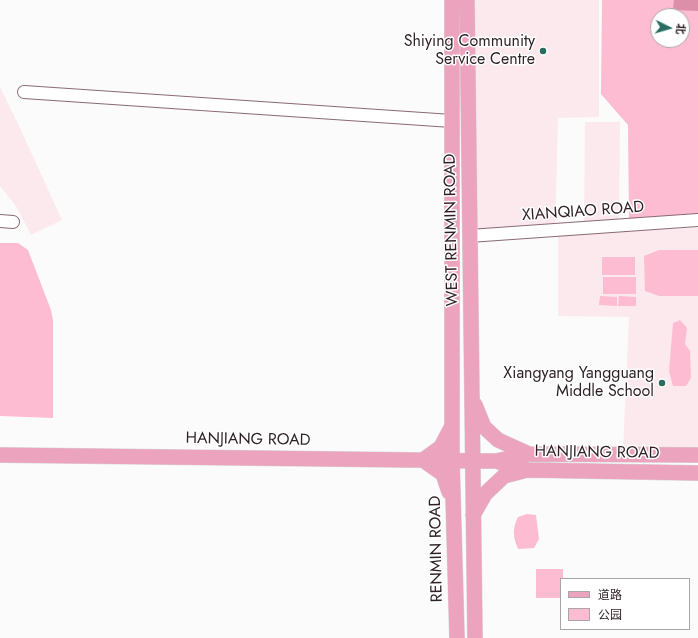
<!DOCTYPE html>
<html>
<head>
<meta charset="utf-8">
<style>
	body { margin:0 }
	#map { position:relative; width:698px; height:638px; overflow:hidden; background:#fbfbfb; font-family:Jost,"Noto Sans SC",sans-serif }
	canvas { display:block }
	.legend { position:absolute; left:560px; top:578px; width:130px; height:52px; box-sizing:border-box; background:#fff; border:1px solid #aba5a7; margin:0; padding:5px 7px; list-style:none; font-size:12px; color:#2d1f23 }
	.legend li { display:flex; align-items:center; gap:8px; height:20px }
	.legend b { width:20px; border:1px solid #aba5a7 }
	.north { position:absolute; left:650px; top:8px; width:40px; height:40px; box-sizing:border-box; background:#fff; border:1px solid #aba5a7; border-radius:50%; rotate:95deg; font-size:11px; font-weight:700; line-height:16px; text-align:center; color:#2d1f23 }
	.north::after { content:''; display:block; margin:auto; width:14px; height:18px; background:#286d60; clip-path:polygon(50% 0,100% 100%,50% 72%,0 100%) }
</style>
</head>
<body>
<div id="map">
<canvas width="698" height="638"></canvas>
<ul class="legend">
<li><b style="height:5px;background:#eba3be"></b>道路</li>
<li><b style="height:11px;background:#fdbcd1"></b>公园</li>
</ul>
<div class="north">北</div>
</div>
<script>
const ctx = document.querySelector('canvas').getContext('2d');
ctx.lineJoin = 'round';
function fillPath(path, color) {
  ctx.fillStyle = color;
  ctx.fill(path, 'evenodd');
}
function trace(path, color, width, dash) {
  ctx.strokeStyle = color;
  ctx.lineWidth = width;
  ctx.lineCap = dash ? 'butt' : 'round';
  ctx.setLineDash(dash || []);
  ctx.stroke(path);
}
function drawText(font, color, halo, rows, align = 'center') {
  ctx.font = font + ' Jost,sans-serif';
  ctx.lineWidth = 3;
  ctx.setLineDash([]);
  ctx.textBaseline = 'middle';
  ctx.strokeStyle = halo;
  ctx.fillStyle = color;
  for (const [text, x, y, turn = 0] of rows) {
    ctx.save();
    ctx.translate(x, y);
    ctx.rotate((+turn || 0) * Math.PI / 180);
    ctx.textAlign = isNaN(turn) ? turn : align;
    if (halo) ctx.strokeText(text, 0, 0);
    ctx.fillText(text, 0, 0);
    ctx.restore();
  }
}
const built = new Path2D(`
	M467 0H599V117L558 118 555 230 469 236Z
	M0 87 19 126 62 220 31 235 16 206 0 186Z
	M585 122H620L619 225H584Z
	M698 228V451L623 450 629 317 558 316V233Z`);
const green = new Path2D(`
	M602 0H698V216L629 221 628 125 601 94ZM658 16H682V40H658Z
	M0 243H18L28 250 51 310 53 320V418L0 416Z
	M659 250H698V296H659L645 291 644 256Z
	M602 257H635V275H602Z
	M603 277H636V294H603Z
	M600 296 617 297V306L599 305Z
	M619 296 636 297V306H618Z
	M680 320 687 328 685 344 690 351 691 378 686 386H673L669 371 673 323Z
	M527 514 536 515 539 539 534 548 518 549C513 537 512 529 518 517Z
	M536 569H563V579H561V598H536Z`);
const water = new Path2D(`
	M674 0H698V11L673 10Z`);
const minor = new Path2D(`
	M24 92 452 121
	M0 221 13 222
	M469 236 698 220`);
const major = new Path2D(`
	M452 0V460L457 638
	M467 0 475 638
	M475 405 484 427 498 440 529 454
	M0 455 496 461 529 454 698 455
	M499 462 527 470 698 473
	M449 492 443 474 423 460 441 447 452 426
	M473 515 485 494 504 476 527 470`);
const markers = [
	[543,51,4,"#286d60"],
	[662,383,4,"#286d60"]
];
const poiNames = [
	["Shiying Community",535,42],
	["Service Centre",535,60],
	["Xiangyang Yangguang",654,374],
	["Middle School",654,392]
];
const streetNames = [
	["XIANQIAO ROAD",583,212,-4],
	["WEST RENMIN ROAD",452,230,-91],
	["HANJIANG ROAD",248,440,1],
	["HANJIANG ROAD",597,453,1],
	["RENMIN ROAD",437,549,-91]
];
fillPath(built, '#fbe9ee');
fillPath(green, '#fdbcd1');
fillPath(water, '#dd8fa9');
trace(minor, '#8a6a74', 14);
trace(major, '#d9d7d7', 16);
trace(minor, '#fff', 12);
trace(major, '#eba3be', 15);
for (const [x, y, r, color] of markers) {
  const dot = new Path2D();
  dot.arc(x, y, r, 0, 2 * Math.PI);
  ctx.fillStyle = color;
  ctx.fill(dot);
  trace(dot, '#fff', 1.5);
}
drawText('16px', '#2d1f23', '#fff', poiNames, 'right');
drawText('16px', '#2d1f23', '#fff', streetNames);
</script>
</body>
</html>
